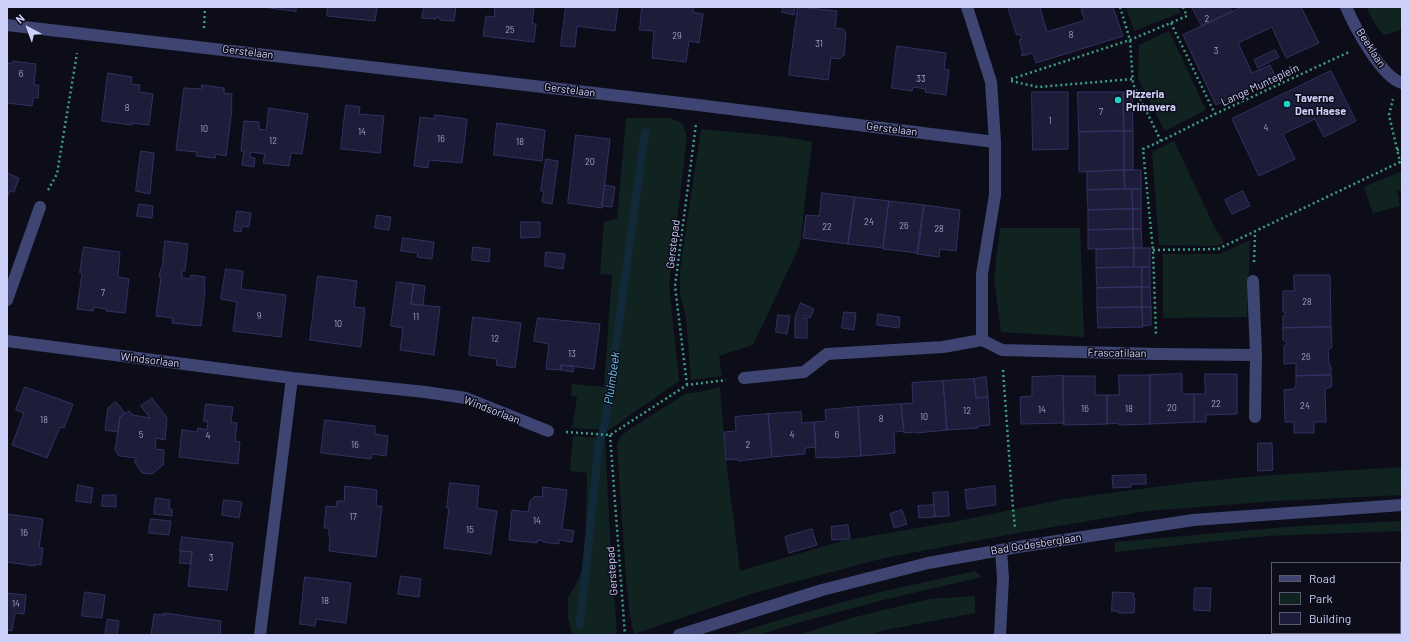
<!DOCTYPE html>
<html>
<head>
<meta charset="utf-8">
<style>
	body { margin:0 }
	#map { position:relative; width:1409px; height:642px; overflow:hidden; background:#0d0d1a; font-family:Barlow,sans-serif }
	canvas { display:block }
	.frame { position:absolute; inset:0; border:8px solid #cdd0f8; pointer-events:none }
	.legend { position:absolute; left:1271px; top:562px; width:130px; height:72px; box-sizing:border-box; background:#0d0d1a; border:1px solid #5a5b73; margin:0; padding:5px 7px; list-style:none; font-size:12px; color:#cdd0f8 }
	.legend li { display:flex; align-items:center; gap:8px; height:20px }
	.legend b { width:20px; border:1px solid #5a5b73 }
	.north { position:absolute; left:8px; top:8px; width:40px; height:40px; -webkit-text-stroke:3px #0d0d1a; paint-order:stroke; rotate:319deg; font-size:11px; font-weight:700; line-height:16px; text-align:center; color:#cdd0f8 }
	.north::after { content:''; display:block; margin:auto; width:14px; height:18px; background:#cdd0f8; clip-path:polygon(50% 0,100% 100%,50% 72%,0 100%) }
</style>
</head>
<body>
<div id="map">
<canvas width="1409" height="642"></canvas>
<div class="frame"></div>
<ul class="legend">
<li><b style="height:5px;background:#3e4573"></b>Road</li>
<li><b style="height:11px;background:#112320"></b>Park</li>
<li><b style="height:11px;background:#1d1c39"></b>Building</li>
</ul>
<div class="north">N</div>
</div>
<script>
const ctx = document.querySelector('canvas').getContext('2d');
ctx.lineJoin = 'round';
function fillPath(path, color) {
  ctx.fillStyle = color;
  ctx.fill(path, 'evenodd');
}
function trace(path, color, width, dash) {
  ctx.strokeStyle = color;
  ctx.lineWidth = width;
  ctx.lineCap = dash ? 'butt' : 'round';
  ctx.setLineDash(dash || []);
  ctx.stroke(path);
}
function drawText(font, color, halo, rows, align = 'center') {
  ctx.font = font + ' Barlow,sans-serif';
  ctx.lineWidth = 3;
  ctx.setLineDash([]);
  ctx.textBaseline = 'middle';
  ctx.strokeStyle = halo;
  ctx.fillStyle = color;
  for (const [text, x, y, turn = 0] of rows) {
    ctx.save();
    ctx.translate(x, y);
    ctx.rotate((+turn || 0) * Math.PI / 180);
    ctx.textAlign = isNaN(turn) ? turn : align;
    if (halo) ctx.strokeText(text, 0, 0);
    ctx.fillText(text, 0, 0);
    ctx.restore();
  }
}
const green = new Path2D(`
	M1126 7H1178L1180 13 1134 31Z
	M1366 7H1402V27L1400 30 1384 35 1377 27Z
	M1169 31 1206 110 1165 131 1138 79 1139 45Z
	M626 118H670L682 123 687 138 669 284 679 381 609 430 572 428 577 397 571 396 572 384 604 387 612 275 600 274 604 222 617 219Z
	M701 129 785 137 812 142 800 245 753 345 719 356 722 376 691 380 686 318 680 293V270Z
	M1174 141 1214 226 1224 243 1216 246 1159 245 1152 152Z
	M1402 171V190L1397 191 1400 206 1373 213 1364 187Z
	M1000 228H1080L1084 337 1001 332 994 278Z
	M1250 240 1247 317 1163 318V254H1220Z
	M720 387 726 460 740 571 842 541 958 521 1065 499 1195 482 1258 476 1402 467V495L1276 501 1147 511 1023 532 884 558 760 591 634 634 630 616 626 579 617 445 620 437 630 429 685 394 699 392Z
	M573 436 605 438 610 536 617 635H572L568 617V597L574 588 585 565 587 473 570 471Z
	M1402 521V531L1266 536 1115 552V542L1299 526Z
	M975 571 982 577 883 600 797 623 759 635H730L793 616 880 592Z
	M975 596V613L885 630 868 635H798L855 617 930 599Z`);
const stream = new Path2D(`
	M580 624 599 444 605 424 645 132`);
const building = new Path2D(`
	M263 7H296V11Z
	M328 7H377L375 21 327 16Z
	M424 7H456L454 21 440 20V18L436 17V19L422 18Z
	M495 7H534L532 24H536L534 42 483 36 486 16 494 17Z
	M566 7H618L615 31 577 26 575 47 561 46Z
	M642 7H694L693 12 703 14 699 43 689 41 686 62 652 58 654 31 640 30Z
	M783 7H795L794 15 782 12Z
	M798 7 837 11 835 28 843 29 846 33 844 55 840 59 831 58 828 80 789 75Z
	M1008 7H1044L1040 8 1047 32 1085 20 1081 10 1083 7H1113L1123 36 1036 63 1033 53 1022 56 1021 55 1023 54 1019 40 1022 39 1020 34 1017 35Z
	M1192 7H1229L1232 12 1202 26Z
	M1242 7H1301L1319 43 1286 58 1272 27 1238 43 1252 73 1270 65 1275 76 1216 105 1183 35Z
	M897 46 946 53 944 69 949 70 946 95 925 92 926 89 913 87 912 91 892 88Z
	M1275 50 1279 57 1258 68 1254 60Z
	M13 61 36 64 34 85H39L38 98H33L32 106 7 103V63H13Z
	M1331 71 1356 121 1324 137 1315 119 1283 134 1295 159 1259 176 1232 119Z
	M108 73 132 77 131 84 140 85 139 92 153 94 149 125 132 123V125L102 121Z
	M202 85 224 88V93L232 94 231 108H232L226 156 216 154 215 158 196 156 197 152 176 150 184 88 201 89Z
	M1032 92H1068V149L1033 150Z
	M1078 92H1123L1124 131 1079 132Z
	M1123 92H1132L1133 131H1124Z
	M346 105 360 107 359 114 384 116 380 153 341 149Z
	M269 108 308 114 302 154 291 153 289 166 263 163 265 154 251 152 250 157 255 158 254 167 242 165 244 151H241L244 121 259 122V129L266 130Z
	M435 115 467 119 462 163 429 160 428 168 414 166 420 117 435 119Z
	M497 123 545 130 542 161 494 155Z
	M1124 131H1133V170H1124Z
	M1124 131V170L1079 172V132Z
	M576 135 610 139 602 208 568 203Z
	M141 151 154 153 150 194 136 191Z
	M546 159 558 161 552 204 542 202 544 191H541Z
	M1124 170H1141V189H1125Z
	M1124 170 1125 189 1087 190V172Z
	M7 173 19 178 14 192 10 191 8 196H7Z
	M605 185 615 187 612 207 602 206Z
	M1132 189H1141V209H1133Z
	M1132 189 1133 209 1088 210 1087 190Z
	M1243 191 1250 206 1232 214 1225 200Z
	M822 193 855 197 848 244 803 238 806 215 819 216Z
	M855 197 889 201 883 248 848 244Z
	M889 201 924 205 918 253 883 249Z
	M139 204 153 206 152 218 137 216Z
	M924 205 960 210 956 251 940 249 939 257 917 254Z
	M1133 209H1141V229H1133Z
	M1133 209V229L1088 230V210Z
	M237 211 251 213 249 227 242 226 241 232 234 231Z
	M377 215 391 217 389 230 375 228Z
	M521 222H540V237L521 238Z
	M1133 229H1141L1142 248H1134Z
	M1133 229 1134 248 1088 249V230Z
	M403 238 434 242 432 259 417 257 418 253 401 251Z
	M165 241 188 244 185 271H182V278L190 279 191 275 205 277 204 289H205L201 326 172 323 173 318 156 316 161 277H159L161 268H162Z
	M84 247 120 252 118 277 129 279 125 313 106 311V309L94 307 93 311 77 309 82 274 80 273Z
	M473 247 490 249 489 262 472 260Z
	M1134 248H1150V267H1134Z
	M1134 248V267L1096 268V250Z
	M546 252 565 254 563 269 545 266Z
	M1142 267H1150V287H1142Z
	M1142 267V287L1097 288 1096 268Z
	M226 269 243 271 241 289 286 295 281 337 233 331 237 302 221 299Z
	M1294 275H1330L1331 327 1283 328V316H1285V312H1283V291H1294Z
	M318 276 357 281 354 307 365 308 361 347 310 340Z
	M397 282 414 284 411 304 440 307 434 355 400 350 403 328 391 326Z
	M414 284 425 286 423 305 411 304Z
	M1142 287H1150L1151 307H1142Z
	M1142 287V307L1097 308V288Z
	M801 303 814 309 810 318 804 315 802 318H807V338H795V318Z
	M1142 307H1151V325L1143 326Z
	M1142 307 1143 327 1098 328 1097 308Z
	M844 312 856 313 854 330 842 328Z
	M878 314 900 317 899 328 877 325Z
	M778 315 790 316 787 334 776 332Z
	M473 317 521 323 515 368 496 365 497 359 469 355Z
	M538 318 600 324 594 369 561 365V370L546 369 549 344 534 341Z
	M1331 327 1332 347 1328 350 1329 364 1331 367V375L1296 376V363L1284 364V346L1287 343 1283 340V328Z
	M561 365 574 366 573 372 561 370Z
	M1182 374V394H1194V422L1150 424V375Z
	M1205 374H1237V414L1206 415V422H1194V394H1205Z
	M1119 375H1150V424L1119 425 1118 423 1107 424V395H1119Z
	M1331 375 1332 386 1328 388 1325 389 1326 422H1314V433H1294V422H1285L1284 390 1293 389 1296 386V376Z
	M1063 376 1064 423 1021 424 1020 397 1032 396V377Z
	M1063 376H1095V395H1107V424L1064 425Z
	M986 377 988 397 976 398 974 379Z
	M974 379 976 398 988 397 990 425 978 426V428L947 430 943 381Z
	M943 381 947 430 916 433 915 432 904 433 901 404 913 403 912 383Z
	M25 387 73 404 64 428 60 427 47 458 12 445 24 413 16 410Z
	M152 398 167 418 165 440 156 438 155 449 164 450 163 465 152 474 142 473 134 461 137 458 119 456 115 450 120 417 129 411 133 415 150 418 141 406Z
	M116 402 125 413 120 417 118 432 105 430 108 408Z
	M206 404 233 407 231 422 237 423 235 441 240 442 238 464 179 457 182 429 183 430 197 432 198 428 207 430 208 422 204 421Z
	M901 404 904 431 894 432 895 453 861 456 858 407Z
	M858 407 861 456 829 458V457L816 458 814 422 826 421 825 410Z
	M801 412 802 423 814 422 816 447 805 448V454L772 457 768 414Z
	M768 414 772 457 738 461V459L726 460 724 432 736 431 735 417Z
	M325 420 375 426V434L388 436 386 456 372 454 371 459 321 453Z
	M1258 443H1272L1273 470 1258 471Z
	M1146 475V484H1131V487L1113 488 1112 476Z
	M450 483 479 486 477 508 497 511 491 554 444 548 449 508H447Z
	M78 485 93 488 91 503 76 501Z
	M345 486 377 490 376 506H382L376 557 329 551 330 539 329 534V528H324L326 506 336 507 337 501H344Z
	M995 486 996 505 967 509 965 490Z
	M543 487 567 490 562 529 574 531 572 542 559 540V544L543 542V541L537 540V543L509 540 512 510 528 512 530 501 535 496 542 497Z
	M948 492 949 516 935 517 933 493Z
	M103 495H116V507L102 506Z
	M156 498 170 500 169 509H172V516L154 514Z
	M224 500 242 502 239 518 222 515Z
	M934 505 935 517 919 518 918 506Z
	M902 510 907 524 894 528 890 514Z
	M7 514 43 519 39 548H43L41 565 35 564V566L7 562Z
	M151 519 171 521 169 535 149 533Z
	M848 525 850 539 832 540 831 527Z
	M812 529 817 545 789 553 785 537Z
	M182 537 233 543 227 590 188 586 192 552 180 551Z
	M181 551 192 552 191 564 180 563Z
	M401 576 421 579 419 597 398 594Z
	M305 577 351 583 346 623 316 619 315 626 300 624Z
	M1195 588H1211L1210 611 1194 610Z
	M85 592 105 595 102 618 82 616Z
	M1113 592 1134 593 1133 598H1135L1134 613H1118V611H1112Z
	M7 593 26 595 24 614 15 613 12 631 7 630Z
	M164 613 221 621 220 635H151L154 614 164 615Z
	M108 619 119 621 117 635H105Z`);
const path = new Path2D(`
	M1120 7 1130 40 1133 84 1161 141 1143 149 1153 250 1156 334
	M1171 23 1215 114
	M204 28 205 7
	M1011 79 1130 40 1187 16 1183 7
	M1011 81 1038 87 1133 79
	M1161 141 1215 114 1349 52
	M1397 150 1402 149
	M48 190 57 174 77 53
	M1153 250 1218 249 1400 162 1389 115 1393 99
	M1254 262 1255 233
	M1003 370 1013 509 1015 528
	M687 385 675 286 696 124
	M566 432 610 435 687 385 726 380
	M610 435 625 635`);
const minor = new Path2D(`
	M1346 7C1355 27 1381 77 1402 83
	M7 25 698 105 995 142
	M1253 281 1256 355 1255 417
	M7 300 40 207
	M982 340 1002 350 1157 354 1256 355
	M7 341 292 378 260 635
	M292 378 425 392 466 398 548 431
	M744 378 804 372 827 354 943 347 982 340V274L995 195V142L991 82 967 7
	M679 635 822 590 928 563 1018 547 1193 520 1402 505
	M1000 635 1003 578 1001 550`);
const markers = [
	[1118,100,4,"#1dd5c7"],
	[1287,104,4,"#1dd5c7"]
];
const numberNames = [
	["2",1207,19],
	["25",510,30],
	["8",1071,35],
	["29",677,36],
	["31",819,44],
	["3",1216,51],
	["6",21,74],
	["33",921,79],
	["8",127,108],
	["7",1101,112],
	["1",1050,121],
	["4",1266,128],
	["10",204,129],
	["14",362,132],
	["16",441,139],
	["12",273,141],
	["18",520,142],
	["20",590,162],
	["24",869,222],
	["26",904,226],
	["22",827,227],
	["28",939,229],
	["7",103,293],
	["28",1307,302],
	["9",259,316],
	["11",416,317],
	["10",338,324],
	["12",495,339],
	["13",572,354],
	["26",1306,357],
	["22",1216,404],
	["24",1305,406],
	["20",1172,408],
	["16",1085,409],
	["18",1129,409],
	["14",1042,410],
	["12",967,411],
	["10",924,417],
	["8",881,419],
	["18",44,420],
	["5",141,435],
	["4",792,435],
	["6",837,435],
	["4",208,436],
	["16",355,445],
	["2",748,445],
	["17",353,517],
	["14",537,521],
	["15",470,530],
	["16",24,533],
	["3",211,558],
	["18",325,601],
	["14",16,604]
];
const streetNames = [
	["Beeklaan",1371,48,57],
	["Gerstelaan",248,52,7],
	["Lange Munteplein",1260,85,-25],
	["Gerstelaan",570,90,7],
	["Gerstelaan",892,129,7],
	["Gerstepad",673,244,-83],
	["Frascatilaan",1117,353,1],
	["Windsorlaan",150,360,7],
	["Windsorlaan",492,410,21],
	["Bad Godesberglaan",1036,544,-9],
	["Gerstepad",612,571,-94]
];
const poiNames = [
	["Pizzeria",1126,94],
	["Primavera",1126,107],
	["Taverne",1295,98],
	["Den Haese",1295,111]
];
const waterNames = [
	["Pluimbeek",612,378,-82]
];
fillPath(green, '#112320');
trace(stream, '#12293a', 8);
fillPath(building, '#1d1c39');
trace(building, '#323162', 1);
trace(path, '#3b9e87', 2.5, [2, 3]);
trace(minor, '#3e4573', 12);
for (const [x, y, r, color] of markers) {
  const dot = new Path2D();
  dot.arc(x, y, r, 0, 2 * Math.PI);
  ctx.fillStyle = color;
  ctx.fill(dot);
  trace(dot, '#0d0d1a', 1.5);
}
drawText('9px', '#a1a3c8', null, numberNames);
drawText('11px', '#cdd0f8', '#0d0d1a', streetNames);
drawText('bold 11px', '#cdd0f8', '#0d0d1a', poiNames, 'left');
drawText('italic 12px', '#69c5eb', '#0d0d1a', waterNames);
</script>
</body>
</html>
